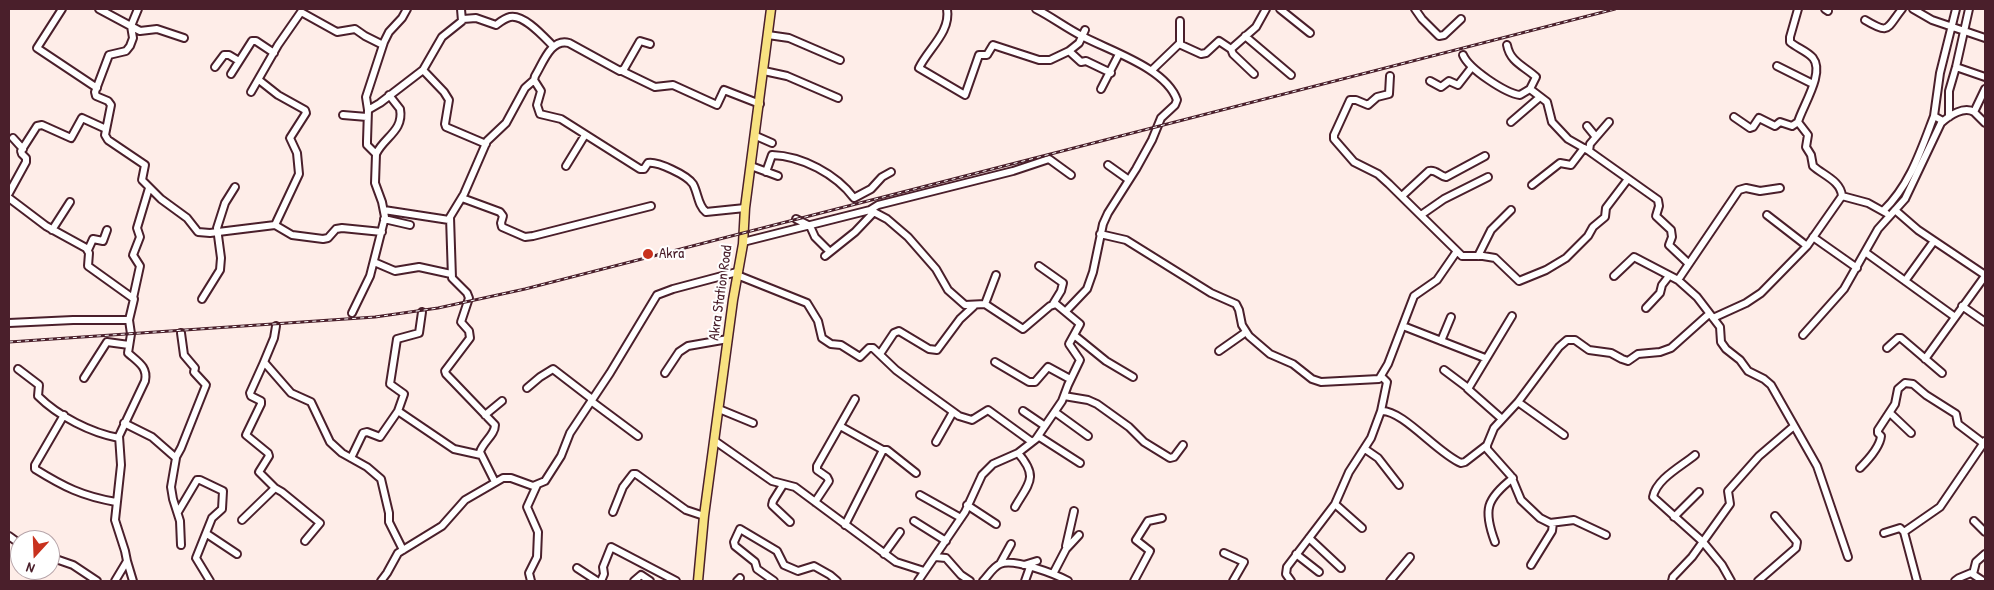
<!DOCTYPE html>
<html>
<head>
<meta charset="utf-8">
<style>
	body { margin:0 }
	#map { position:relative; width:1994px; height:590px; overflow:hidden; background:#feede8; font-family:"Patrick Hand",sans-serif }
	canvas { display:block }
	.frame { position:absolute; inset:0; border:10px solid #4a1f2b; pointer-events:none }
	.north { position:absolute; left:10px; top:530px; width:50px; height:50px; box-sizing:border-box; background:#fff; border:1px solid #b7a5aa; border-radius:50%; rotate:200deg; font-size:14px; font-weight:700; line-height:20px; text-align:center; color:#4a1f2b }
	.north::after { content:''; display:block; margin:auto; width:18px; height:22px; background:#c8321e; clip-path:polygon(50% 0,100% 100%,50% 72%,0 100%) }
</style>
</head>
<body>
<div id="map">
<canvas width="1994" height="590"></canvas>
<div class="frame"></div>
<div class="north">N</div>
</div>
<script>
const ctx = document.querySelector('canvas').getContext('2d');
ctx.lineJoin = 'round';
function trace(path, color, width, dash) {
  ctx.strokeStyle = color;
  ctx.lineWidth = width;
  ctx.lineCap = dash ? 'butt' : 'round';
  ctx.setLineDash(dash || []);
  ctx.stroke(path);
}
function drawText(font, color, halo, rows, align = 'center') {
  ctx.font = font + ' "Patrick Hand",sans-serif';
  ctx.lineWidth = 4;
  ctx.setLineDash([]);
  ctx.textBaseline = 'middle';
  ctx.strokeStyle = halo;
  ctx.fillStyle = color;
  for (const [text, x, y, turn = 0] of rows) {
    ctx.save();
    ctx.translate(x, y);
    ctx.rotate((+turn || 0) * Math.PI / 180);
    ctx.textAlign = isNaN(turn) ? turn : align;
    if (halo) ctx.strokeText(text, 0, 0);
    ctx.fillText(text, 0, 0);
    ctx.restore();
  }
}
const minor = new Path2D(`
	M62 9 37 48 97 88
	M99 9 140 31 157 29 184 38
	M138 9 131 26 133 38 130 46 126 51 109 55 95 92 96 96 108 101 111 105 105 135 108 140 145 165 142 180 161 199 187 218 198 232 210 233 275 225 292 235 323 239 328 238 336 229 342 228 382 232
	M947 9C951 32 928 49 919 68L965 95 979 55H987L993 45 1039 60H1050L1069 51 1081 62 1086 61 1111 73
	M1036 9C1052 17 1066 28 1082 36 1110 51 1166 68 1177 100L1175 105 1161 118 1152 140 1136 169 1108 213 1103 224 1093 272 1087 289 1066 311
	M1280 9 1310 33
	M1415 9 1422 19 1439 36 1444 35 1461 19
	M1825 9 1828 11
	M1913 9 1932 20 1985 38
	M463 19 476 18 496 25C500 22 505 18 510 17 524 14 544 37 553 46
	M1865 20C1890 35 1886 29 1902 9
	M1180 21V43
	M768 35 789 38 840 60
	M1245 36 1291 75
	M650 44 640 41 624 69 620 71 569 43C551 38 543 63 535 76L534 80 541 91 537 105 540 114 561 119 640 169H644L648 163C657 161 687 175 693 184 698 193 698 206 706 212L745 208
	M1507 45C1510 62 1524 66 1536 77L1530 89
	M1231 49 1233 54 1254 74
	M1069 51 1079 43 1085 30
	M1463 55C1469 69 1505 93 1520 95L1530 89 1547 102 1552 122 1568 139 1589 151
	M1777 66 1813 84
	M215 67 224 55H229L239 61
	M1956 67 1985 77
	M423 70 444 92 449 100 445 124 446 127 486 144
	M1152 70 1179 44 1201 54 1206 53 1219 41 1231 49 1256 27 1266 9
	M622 71 655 87 673 85 717 105 724 90 760 104
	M764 71 787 76 838 98
	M231 74 252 41H256L274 53
	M1390 76 1389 94 1377 97 1368 105 1356 100H1350L1334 135V139L1354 162 1378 174 1389 184 1462 256H1483L1495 258 1519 281 1546 270 1566 258 1588 236 1593 227 1605 217 1606 208 1628 179
	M259 80 278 95 305 110 306 113 290 138 297 153 299 174 275 225
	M1430 81 1441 87 1449 81 1458 85 1472 67
	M1101 89 1119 54
	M251 92 278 45 301 12 337 32 355 29 365 36 383 45
	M368 110 366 97 384 42 389 32 402 18 407 9
	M1974 112 1985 123
	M343 115 367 117
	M1734 117 1750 128 1753 127 1759 118 1775 126 1780 122 1792 126 1798 122
	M1949 117V91L1956 67 1969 9
	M1943 121 1934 116 1940 73 1956 9
	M1511 122 1540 97
	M1609 122 1590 144 1589 151 1658 200 1659 206 1656 216 1671 230 1672 237 1669 245 1688 263
	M1587 126 1596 137
	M756 136 772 143
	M13 138 23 149
	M376 154C384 137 404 131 400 109L389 95
	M1108 165 1129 180
	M566 166 585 135
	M751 166 778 176
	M766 172 772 155C802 156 836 174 854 198L871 189 882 177 891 172
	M1532 185 1560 163 1571 165 1584 148
	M1780 188 1760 191 1746 188 1739 190 1678 280 1697 297 1720 327 1721 342 1726 349 1740 360 1748 371 1764 379 1771 385 1817 466 1848 557
	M9 193 26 162V158L22 154 21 151 37 126 42 125 71 138 82 118 106 129
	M1402 196 1429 171C1436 169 1439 176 1446 177L1485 156
	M1842 196 1868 203 1886 213
	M9 198 46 226 86 248 89 253 88 266 134 299 129 320 131 334 128 353C138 362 148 367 145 381L119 436 121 465 115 520 125 551 127 561 115 581
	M462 198 500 212 503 216 501 223 502 227 525 237 533 236 651 206
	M384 210 449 220
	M870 210 878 205 1013 171 1049 159 1071 175
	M1895 210 1918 230 1985 275
	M1883 211C1910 185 1921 150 1934 116
	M1421 215 1444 199 1488 177
	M1767 215 1807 246
	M384 219 410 225
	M796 219 810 226 815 237 830 252
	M52 230 70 202
	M1100 234 1126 240 1211 293 1236 304 1239 310 1242 325 1249 336 1270 354 1293 364 1312 379 1321 382 1379 379 1388 364 1414 296 1437 280 1457 251
	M1813 237 1857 268
	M743 242 870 210 887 219 908 237 936 269 948 290 965 305 985 304 1023 329 1050 306 1056 304 1080 324 1069 344 1080 360 1068 385 1062 401 1036 439 1018 453 993 464 982 475 965 512 918 581
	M88 250 93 239 103 241 107 230
	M1865 252 1955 317
	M825 256 855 232 874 212
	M1478 256 1491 230 1511 210
	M374 262 395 271 419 267 451 274
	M1039 266 1063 283 1061 291 1053 304
	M737 275 807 303 818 321 822 338 831 344 841 345 860 357 869 348H873L896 370 923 390 959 416 972 420 988 410 1032 442
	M1614 276 1634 257 1678 280
	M1905 281 1934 241
	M133 298 140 266 133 255 140 237 137 228 149 188
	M202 299 220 270 221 258 217 228 225 203 235 187
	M985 304 996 275
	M1962 306 1985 322
	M1646 308 1660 293 1662 285 1669 276
	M352 313 370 276 385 217 382 202 375 183 376 154 367 145V141L368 110 380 103 423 70 442 37 462 21 461 9
	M1713 318 1746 303 1761 293 1807 246 1842 196C1841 181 1823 175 1813 166L1811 155 1806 147 1808 135 1798 122C1802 107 1825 73 1813 58 1807 51 1797 48 1790 42V37L1798 9
	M9 323 73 320H129
	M1403 326 1485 358
	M1074 335 1106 361 1133 377
	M1803 335 1844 289 1878 229 1905 199 1941 123C1950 115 1964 106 1974 112L1985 89
	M1441 341 1451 317
	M1887 348 1898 338H1901L1942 373
	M1219 351 1246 332
	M880 354 894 333 899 331 929 349 937 350 960 319 974 306
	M1925 359 1985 276
	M264 362 274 338 276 326
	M995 362 1029 382H1035L1048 367 1070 379
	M18 369 39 385 38 396C58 416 91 433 119 438
	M1444 370 1468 388
	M665 373 679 352 688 346 728 339
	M1381 376 1387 382 1381 411
	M84 378 107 342 129 345
	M527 388 540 377 553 369 592 399
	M1064 396 1088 400 1097 404 1129 427 1144 442 1170 458 1174 457 1183 445
	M591 401 638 436
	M1518 402 1564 435
	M719 409 753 423
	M398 411 454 449 481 455
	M1023 411 1045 426
	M1055 412 1088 436
	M1890 413 1911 433
	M64 415 35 465V469C64 487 82 496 116 502
	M485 415 502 401
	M1502 419 1468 389 1512 316
	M124 423 152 437 176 458 171 487 173 499 180 521 181 545
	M840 426 883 450
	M1038 436 1080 463
	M715 441 772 481 795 487 896 562 924 571
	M936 442 953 412
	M1365 449 1378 458 1399 485
	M1695 455C1682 466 1656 479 1653 497L1703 542 1722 565 1731 581
	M176 457 181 448 206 385 194 372 195 368 184 355 181 333
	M351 458 363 433 367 432 380 437 398 411 404 394 390 384 397 339 419 333 422 312
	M1860 468C1868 460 1880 447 1881 436L1878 433V430L1895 404 1898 389 1905 383 1913 384 1926 395 1956 414 1958 424 1983 443
	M495 482 480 452C483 442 495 435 495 425L446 374 445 371 470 338 469 331 461 322 469 298 467 293 452 278 450 217 464 194 487 141 506 123 525 88 534 80
	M783 485 773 501 772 505 790 522
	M275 488 282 492 320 523 305 541
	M920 495 961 518
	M815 502 829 481 827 477 817 470V466L855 399
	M1335 504 1362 528
	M967 505 996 524
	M1015 507C1029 483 1039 477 1018 453
	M178 512 197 480H200L223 491 222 509 212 518 196 558 210 581
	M613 512 623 487 633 474H636L686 510 704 516
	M1674 517 1699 492
	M242 520 275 488 259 472 269 456 268 453 246 435 261 404V401L251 396 250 393 264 362 291 393 311 402 330 442 342 453 367 467 381 479 389 513V522L403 550
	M914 521 946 541
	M1974 521 1985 532
	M845 525 883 450H887L916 473
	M1904 532 1940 507 1985 441
	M1884 533 1900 528 1904 532 1917 581
	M207 534 237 554
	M1606 535 1574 520 1550 523 1540 518 1521 500 1511 476 1487 449V445L1494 428 1518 402 1559 347 1567 340H1575L1589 350 1611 353 1622 359 1628 361 1638 354 1660 352 1671 348 1709 314
	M9 536 20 544
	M1309 538 1341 568
	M1495 542C1483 510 1486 499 1513 478
	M1066 546 1074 511
	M1224 553 1244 562 1233 581
	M884 554 900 532
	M1296 554 1319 572
	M50 557 73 565 97 581
	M935 557 946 558 961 575 970 581
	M127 561 133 581
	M1000 564 1011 544
	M1024 565 1037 561
	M1531 565 1552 531 1553 523
	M577 568 597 581
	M1053 574 1066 549 1079 535
	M1973 574 1976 562 1985 554
	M381 581 387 573 398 553 442 526 465 500 503 478H511L533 486 545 481 561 456 570 433 610 373 657 295 673 289 737 272
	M531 581 529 573 537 557 538 532 527 507 537 485
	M601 581 604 574 603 567 611 547 676 581
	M634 581 641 575 650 581
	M737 581 740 578
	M774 581 757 569 755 562 735 546 734 542 740 529 777 551 784 565 798 571 814 566 830 575 837 581
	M983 581C988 576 993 567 1000 564 1014 558 1055 574 1068 581
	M1025 581 1030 567
	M1134 581 1150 551 1136 540 1148 521 1162 518
	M1291 581 1286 574 1287 567 1335 504 1349 472 1371 438 1381 411C1402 409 1438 454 1461 463L1465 462 1487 445
	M1390 581 1410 557
	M1672 581 1673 577 1692 557 1730 504 1728 491 1759 456 1794 426
	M1758 581 1796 548 1797 542 1775 516
	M1955 581 1959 578 1971 573 1983 581`);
const major = new Path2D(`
	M698 581 704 516 733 300 743 244 745 208 771 9`);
const rail = new Path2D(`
	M9 342 375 317 438 308 525 289 1615 9`);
const markers = [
	[648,254,6,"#c8321e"]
];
const poiNames = [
	["Akra",659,254]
];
const streetNames = [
	["Akra Station Road",721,293,-82]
];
trace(minor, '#4a1f2b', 10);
trace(major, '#4a1f2b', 11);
trace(minor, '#fff', 6);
trace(major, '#f8e281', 8);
trace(rail, '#4a1f2b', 3);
trace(rail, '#fff', 1, [4]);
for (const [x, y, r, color] of markers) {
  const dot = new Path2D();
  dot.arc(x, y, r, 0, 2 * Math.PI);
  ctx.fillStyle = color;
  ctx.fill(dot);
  trace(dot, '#fff', 2);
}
drawText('15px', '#4a1f2b', '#fff', poiNames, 'left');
drawText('15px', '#4a1f2b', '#fff', streetNames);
</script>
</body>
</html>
